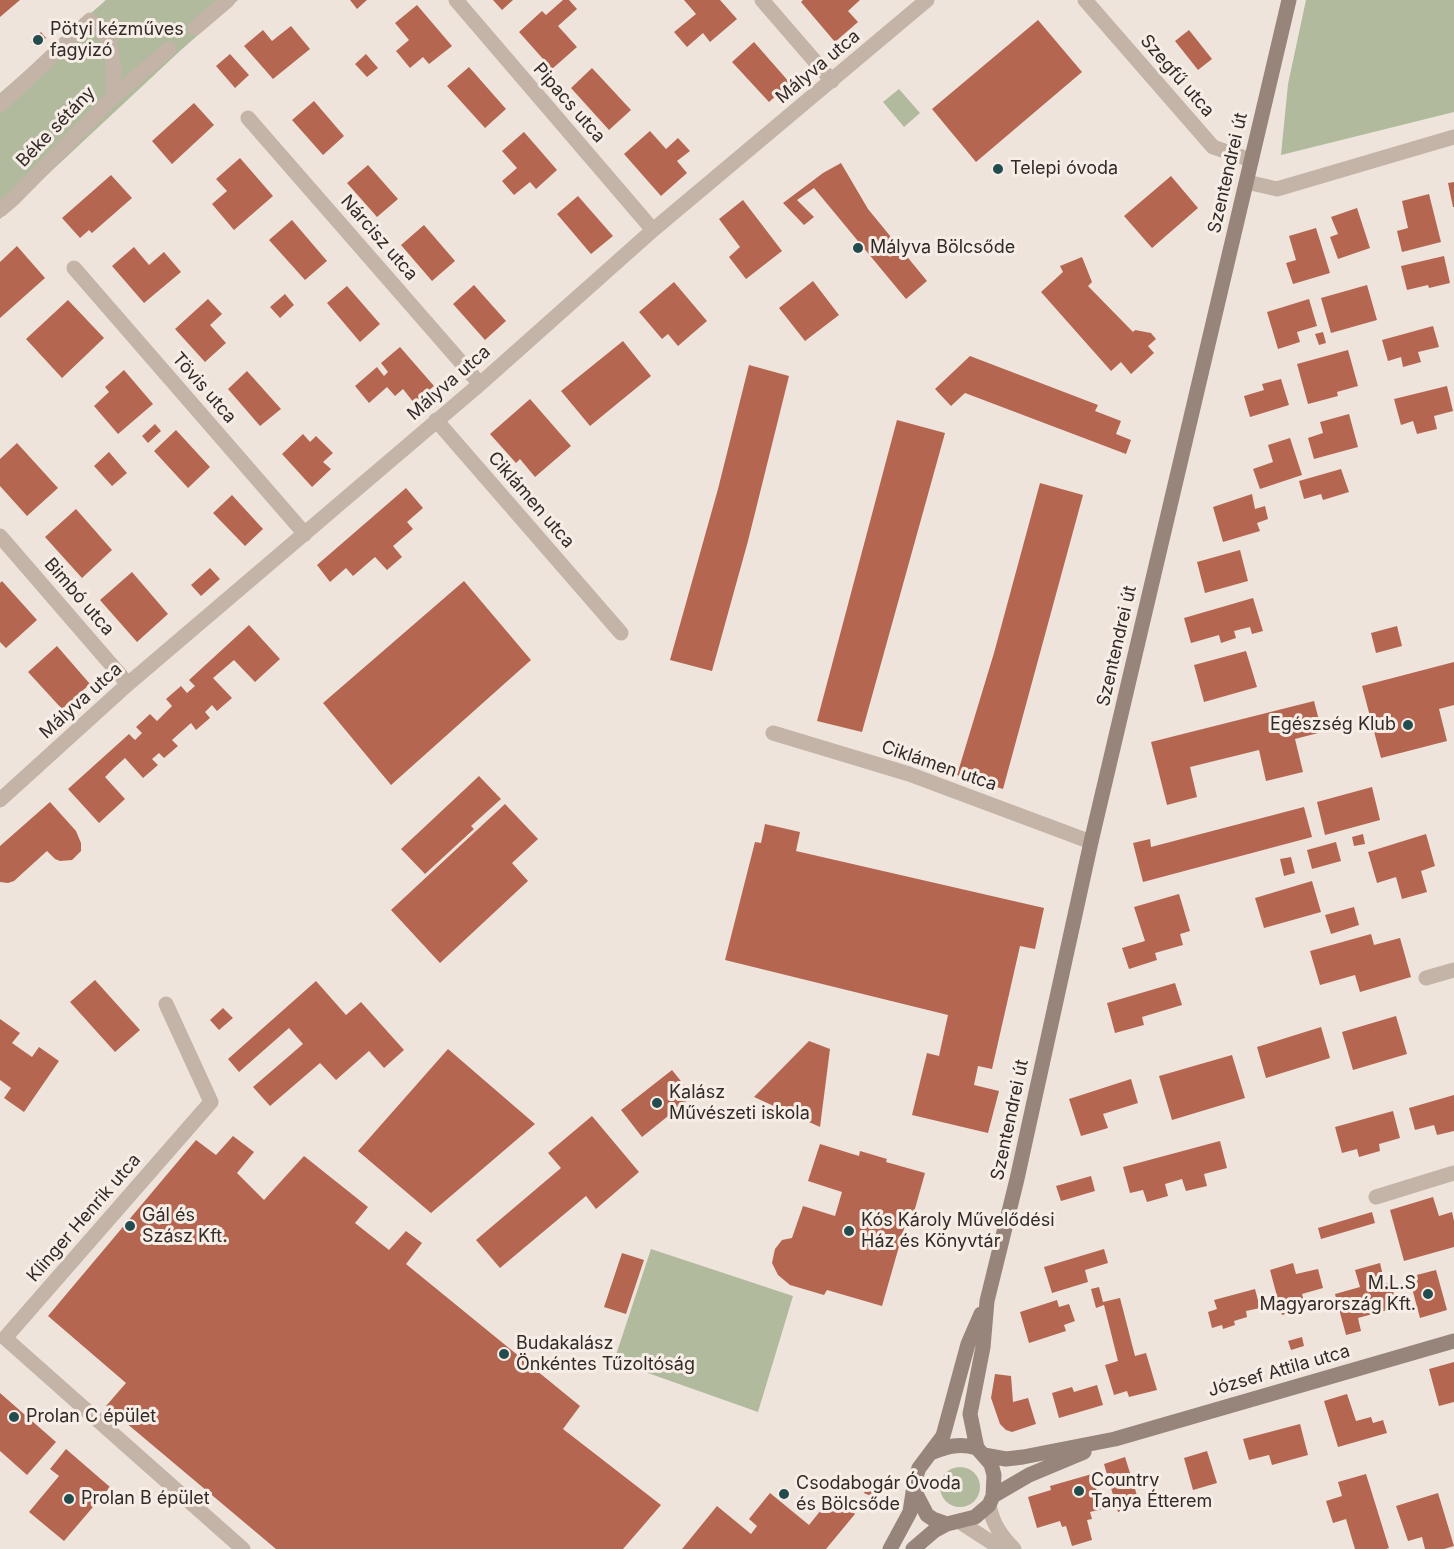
<!DOCTYPE html>
<html>
<head>
<meta charset="utf-8">
<style>
	body { margin:0 }
	canvas { display:block; background:#eee4db }
</style>
</head>
<body>
<canvas width="1454" height="1549"></canvas>
<script>
const ctx = document.querySelector('canvas').getContext('2d');
ctx.lineJoin = 'round';
function fillPath(path, color) {
  ctx.fillStyle = color;
  ctx.fill(path, 'evenodd');
}
function trace(path, color, width, dash) {
  ctx.strokeStyle = color;
  ctx.lineWidth = width;
  ctx.lineCap = dash ? 'butt' : 'round';
  ctx.setLineDash(dash || []);
  ctx.stroke(path);
}
function drawText(font, color, halo, rows, align = 'center') {
  ctx.font = font + ' Inter,sans-serif';
  ctx.lineWidth = 6;
  ctx.setLineDash([]);
  ctx.textBaseline = 'middle';
  ctx.strokeStyle = halo;
  ctx.fillStyle = color;
  for (const [text, x, y, turn = 0] of rows) {
    ctx.save();
    ctx.translate(x, y);
    ctx.rotate((+turn || 0) * Math.PI / 180);
    ctx.textAlign = isNaN(turn) ? turn : align;
    if (halo) ctx.strokeText(text, 0, 0);
    ctx.fillText(text, 0, 0);
    ctx.restore();
  }
}
const green = new Path2D(`
	M106 0H238L181 50 0 219V93Z
	M1306 0H1454V112L1281 155 1288 84Z
	M899 89 920 113 904 127 883 102Z
	M651 1249 793 1296 758 1412 614 1361Z
	M940 1487a20 20 0 1 1 40 0a20 20 0 1 1-40 0Z`);
const building = new Path2D(`
	M0 0H20L0 17Z
	M350 0H367L357 9Z
	M493 0H513L502 10Z
	M563 0H569L577 9 558 26 577 47 552 69 519 32 542 11 546 15Z
	M684 0H720L737 19 710 42 703 33 687 47 674 32 696 14Z
	M803 0H860L848 11 858 22 835 42 801 2Z
	M417 5 452 46 429 64 423 57 410 68 396 51 409 40 395 23Z
	M1038 20 1082 72 976 162 932 109Z
	M291 26 310 49 273 79 244 46 263 30 272 41Z
	M1189 30 1212 59 1198 70 1175 41Z
	M41 32 46 38 36 47 31 42Z
	M754 42 790 83 769 102 732 62Z
	M230 54 249 75 235 88 216 66Z
	M366 54 378 68 367 77 355 64Z
	M469 67 506 109 485 128 447 86Z
	M592 68 631 110 609 130 571 88Z
	M314 101 344 136 323 155 292 120Z
	M194 103 214 125 172 164 152 141Z
	M650 131 666 149 678 138 690 151 677 161 687 173 661 196 624 154Z
	M524 132 557 170 536 189 530 182 514 195 502 181 517 168 502 151Z
	M240 158 273 196 234 230 212 204 227 191 216 179Z
	M841 163 868 209 927 281 906 299 814 188 797 200 814 217 804 225 783 203 823 173Z
	M368 165 398 199 377 217 347 183Z
	M111 175 132 198 92 233 89 230 80 238 62 218Z
	M1171 176 1198 208 1152 248 1124 216Z
	M1454 182V207H1453L1448 183Z
	M1429 194 1441 242 1402 252 1397 231 1408 228 1402 201Z
	M578 196 613 236 591 254 557 214Z
	M743 200 782 251 746 279 729 257 740 247 719 219Z
	M1357 208 1370 248 1338 259 1330 237 1338 234 1331 217Z
	M292 220 327 261 305 280 269 240Z
	M424 225 455 261 432 281 401 245Z
	M1316 228 1330 273 1293 284 1286 263 1296 260 1289 236Z
	M17 246 45 278 0 318V262Z
	M134 247 149 265 164 252 181 272 144 303 112 266Z
	M1444 256 1450 283 1429 288 1428 285 1407 290 1401 266Z
	M1082 257 1092 282 1088 286 1133 332 1135 330 1151 333 1156 339 1148 346 1154 353 1131 374 1121 362 1111 371 1041 292 1063 272 1060 266Z
	M813 281 839 315 805 341 779 308Z
	M674 282 707 321 678 346 668 334 662 339 639 312Z
	M474 285 506 321 485 340 453 304Z
	M1367 285 1377 320 1331 333 1321 298Z
	M347 286 380 324 360 342 327 303Z
	M285 294 294 305 280 318 270 307Z
	M208 299 222 314 210 325 226 343 205 362 175 329Z
	M1309 299 1317 326 1297 332 1300 342 1278 349 1267 312Z
	M68 300 104 338 62 378 26 339Z
	M1433 326 1439 347 1418 352 1421 362 1403 367 1401 357 1388 361 1382 340Z
	M1323 332 1326 343 1319 345 1315 334Z
	M623 341 651 376 590 426 561 391Z
	M400 347 434 386 414 403 403 389 395 396 387 387 369 403 355 386 377 367 384 376 388 372 381 363Z
	M1348 350 1358 386 1337 392 1338 396 1308 404 1297 364Z
	M970 356 1098 405 1095 411 1121 421 1116 434 1131 440 1126 454 965 393 951 406 935 389Z
	M749 365 789 376 748 541 712 671 670 660 718 489Z
	M124 370 153 404 118 434 94 406 109 392 105 387Z
	M247 371 281 409 260 426 228 389Z
	M1281 379 1289 405 1250 417 1244 396 1264 390 1262 384Z
	M1447 386 1453 411 1434 416 1437 429 1417 434 1413 421 1401 425 1394 399Z
	M530 399 571 446 535 477 520 459 516 463 490 434Z
	M1349 414 1358 447 1314 459 1308 438 1323 433 1320 422Z
	M897 420 945 433 862 732 817 721Z
	M155 424 161 431 148 443 142 436Z
	M176 430 210 467 188 488 154 451Z
	M303 434 310 442 316 436 333 453 323 462 331 469 312 487 282 454Z
	M1290 438 1302 475 1260 489 1253 469 1273 462 1268 445Z
	M17 443 58 488 27 516 0 486V459Z
	M109 452 127 473 112 486 94 466Z
	M1341 469 1349 492 1323 500 1321 494 1304 499 1299 481Z
	M1040 483 1083 495 1003 789 957 775 994 653Z
	M406 488 423 508 407 522 413 529 393 546 402 557 387 570 375 557 353 576 346 568 330 582 317 565Z
	M1252 494 1255 509 1265 506 1268 519 1257 523 1260 531 1223 542 1213 507Z
	M232 495 263 529 245 546 213 513Z
	M76 509 112 550 82 578 45 537Z
	M1240 550 1248 581 1205 593 1197 562Z
	M210 568 220 579 201 596 191 585Z
	M132 572 168 614 137 642 100 600Z
	M2 581 37 620 6 648 0 642V583Z
	M464 581 531 660 391 785 323 703Z
	M1253 598 1263 631 1252 634 1250 627 1234 631 1236 638 1221 643 1219 635 1191 643 1184 618Z
	M249 625 280 659 255 682 234 660 213 678 232 698 217 711 212 705 205 712 210 718 196 730 191 723 172 740 178 746 164 758 159 753 152 759 158 765 143 778 125 758 114 768 105 777 125 799 99 823 68 789 129 734 135 740 142 733 136 727 150 714 157 721 172 706 166 699 181 686 187 693 195 686 189 680Z
	M1397 626 1402 646 1376 653 1371 633Z
	M57 646 90 684 62 709 28 672Z
	M1246 651 1257 687 1204 702 1194 665Z
	M1454 662V705L1439 709 1447 741 1381 758 1362 686Z
	M1314 701 1322 732 1295 739 1303 772 1266 781 1259 750 1190 767 1197 797 1167 805 1151 742Z
	M479 776 501 799 471 826 474 829 425 874 401 849Z
	M1372 787 1380 820 1325 835 1317 802Z
	M50 802 76 831 81 843V851L72 860 60 861 55 859 47 851 14 881 8 883 0 882V846Z
	M505 804 538 839 512 863 528 881 440 963 391 910Z
	M1304 807 1312 837 1143 882 1133 843 1150 839 1151 847Z
	M765 824 800 832 796 851 1044 908 1035 949 1020 946 992 1069 978 1066 974 1085 999 1091 988 1133 912 1115 927 1053 939 1056 948 1015 725 960 755 842 761 843Z
	M1363 834 1365 844 1354 846 1352 837Z
	M1426 834 1435 866 1421 871 1427 892 1402 899 1396 877 1377 883 1368 852Z
	M1336 842 1341 861 1312 869 1307 850Z
	M1291 857 1295 873 1284 876 1280 859Z
	M1312 881 1321 912 1264 928 1255 898Z
	M1179 894 1190 931 1180 934 1183 945 1155 953 1157 960 1129 969 1122 948 1145 941 1134 907Z
	M1354 907 1359 925 1331 934 1325 915Z
	M1371 934 1374 945 1400 938 1411 977 1360 992 1355 975 1320 985 1310 951Z
	M95 980 140 1030 115 1052 70 1002Z
	M316 981 346 1015 361 1002 404 1050 384 1068 369 1051 336 1080 320 1063 270 1106 253 1087 303 1044 289 1028 239 1072 228 1059Z
	M1175 983 1182 1005 1142 1017 1144 1025 1115 1033 1107 1003Z
	M223 1008 233 1018 219 1030 210 1020Z
	M1396 1016 1407 1054 1353 1070 1342 1032Z
	M0 1019 20 1033 12 1043 32 1057 39 1047 59 1061 24 1112 4 1098 11 1088 0 1080Z
	M1321 1027 1330 1058 1266 1078 1257 1047Z
	M809 1041 830 1049 820 1127 754 1097Z
	M448 1049 535 1124 431 1213 358 1151Z
	M1232 1055 1245 1098 1172 1120 1159 1076Z
	M672 1070 693 1096 642 1137 621 1110Z
	M1131 1079 1138 1103 1103 1114 1108 1128 1081 1136 1069 1099Z
	M1454 1095V1131L1437 1135 1434 1125 1415 1130 1409 1108Z
	M1393 1111 1400 1138 1379 1144 1380 1151 1359 1157 1357 1149 1342 1153 1335 1127Z
	M592 1116 639 1172 596 1209 586 1196 500 1268 476 1240 561 1168 548 1153Z
	M233 1136 254 1152 237 1173 264 1200 304 1156 368 1207 355 1223 389 1250 406 1231 422 1243 406 1264 580 1406 563 1429 661 1505 623 1549H276L106 1406 126 1383 48 1316 196 1140 216 1155Z
	M1220 1141 1227 1168 1204 1174 1207 1186 1186 1191 1182 1179 1165 1184 1168 1196 1147 1202 1143 1190 1130 1193 1123 1167Z
	M820 1144 859 1156 860 1151 887 1159 886 1162 925 1173 911 1223 906 1222 882 1306 827 1290 824 1295 790 1285 778 1275 772 1263 775 1249 782 1240 792 1238 803 1206 835 1216 842 1192 808 1181Z
	M1091 1176 1095 1191 1061 1201 1056 1186Z
	M1433 1197 1439 1216 1452 1212 1454 1221V1247L1404 1261 1390 1210Z
	M1372 1212 1375 1223 1321 1239 1318 1228Z
	M1104 1249 1108 1263 1085 1270 1088 1282 1052 1293 1044 1267Z
	M622 1253 644 1260 626 1314 604 1307Z
	M1293 1263 1296 1274 1318 1269 1323 1288 1302 1294 1306 1308 1282 1315 1270 1270Z
	M1380 1263 1385 1284 1391 1282 1395 1299 1389 1300 1391 1309 1358 1318 1361 1331 1346 1335 1335 1294 1360 1287 1355 1270Z
	M1436 1270 1447 1310 1420 1318 1409 1277Z
	M1099 1287 1103 1302 1120 1298 1135 1356 1146 1353 1157 1390 1129 1397 1127 1391 1114 1395 1105 1365 1118 1361 1104 1305 1096 1308 1091 1289Z
	M1255 1289 1260 1308 1246 1311 1247 1317 1234 1321 1235 1325 1223 1329 1222 1325 1212 1328 1208 1312 1217 1309 1214 1300Z
	M1057 1300 1059 1307 1069 1304 1075 1321 1064 1325 1066 1331 1029 1343 1020 1312Z
	M1302 1337 1304 1346 1291 1350 1288 1341Z
	M1454 1362V1402L1439 1406 1429 1369Z
	M995 1374 1011 1376 1013 1402 1028 1398 1036 1424 1012 1432 1006 1430 1000 1424 991 1398Z
	M1097 1385 1103 1405 1059 1418 1052 1393 1072 1387 1074 1392Z
	M0 1393 56 1442 27 1475 0 1451Z
	M1347 1394 1356 1421 1371 1417 1373 1423 1383 1420 1387 1433 1338 1447 1324 1401Z
	M1300 1424 1308 1455 1272 1465 1269 1455 1249 1460 1243 1439Z
	M66 1449 110 1487 64 1541 29 1512 59 1476 50 1469Z
	M1207 1451 1217 1483 1193 1490 1184 1458Z
	M1125 1457 1140 1505 1118 1512 1104 1464Z
	M1092 1474 1102 1509 1090 1512 1092 1519 1087 1520 1092 1540 1072 1546 1066 1526 1062 1527 1060 1521 1037 1528 1028 1497 1051 1490 1050 1486Z
	M1366 1474 1389 1548 1386 1549H1355L1346 1519 1333 1523 1326 1501 1342 1496 1338 1482Z
	M870 1481 879 1486 873 1497 864 1493Z
	M770 1493 809 1525 833 1495 855 1514 826 1549H682L717 1506 751 1534 757 1526 749 1519Z
	M1438 1493 1454 1546 1444 1549H1425L1422 1537 1408 1541 1396 1506Z`);
const minor = new Path2D(`
	M456 0 653 230
	M762 0 832 81
	M1085 0 1213 147 1251 160
	M195 28 228 0
	M113 97 169 49
	M0 105 90 20 109 39 114 67 113 97 14 198 0 210
	M248 118 480 384
	M1247 182 1277 189 1454 137
	M74 268 305 534
	M436 420 621 633
	M0 536 128 684
	M773 733 909 774 1091 842
	M0 800 128 684 480 384 653 230 927 0
	M1426 978 1454 970
	M166 1004 211 1102 5 1338 243 1549
	M1376 1197 1454 1173
	M989 1505C993 1524 1000 1535 1014 1549
	M960 1522 994 1544 1009 1549`);
const secondary = new Path2D(`
	M931 1453C947 1446 960 1443 977 1448
	M984 1455 1006 1459 1023 1457 1115 1439 1454 1341
	M914 1490 927 1515 933 1519 947 1524 975 1517 989 1505 993 1496 994 1475 991 1464 977 1448 970 1414 983 1347 987 1301 1017 1179 1091 842 1289 0
	M993 1496 1029 1475 1084 1452
	M890 1549 910 1512 915 1479 919 1468 943 1436 968 1344 981 1314
	M913 1549 934 1531 947 1524`);
const markers = [
	[38,40,6,"#234c4e"],
	[998,169,6,"#234c4e"],
	[858,248,6,"#234c4e"],
	[1408,725,6,"#234c4e"],
	[657,1103,6,"#234c4e"],
	[130,1226,6,"#234c4e"],
	[849,1231,6,"#234c4e"],
	[1428,1294,6,"#234c4e"],
	[504,1354,6,"#234c4e"],
	[14,1417,6,"#234c4e"],
	[1079,1491,6,"#234c4e"],
	[784,1494,6,"#234c4e"],
	[69,1499,6,"#234c4e"]
];
const poiNames = [
	["Pötyi kézműves",50,30],
	["fagyizó",50,51],
	["Telepi óvoda",1010,169],
	["Mályva Bölcsőde",870,248],
	["Egészség Klub",1396,725,"right"],
	["Kalász",669,1093],
	["Művészeti iskola",669,1114],
	["Gál és",142,1216],
	["Szász Kft.",142,1237],
	["Kós Károly Művelődési",861,1221],
	["Ház és Könyvtár",861,1242],
	["M.L.S",1416,1284,"right"],
	["Magyarország Kft.",1416,1305,"right"],
	["Budakalász",516,1344],
	["Önkéntes Tűzoltóság",516,1365],
	["Prolan C épület",26,1417],
	["Country",1091,1481],
	["Tanya Étterem",1091,1502],
	["Csodabogár Óvoda",796,1484],
	["és Bölcsőde",796,1505],
	["Prolan B épület",81,1499]
];
const streetNames = [
	["Mályva utca",818,67,-40],
	["Szegfű utca",1177,76,49],
	["Pipacs utca",569,103,49],
	["Béke sétány",56,127,-46],
	["Szentendrei út",1228,173,-77],
	["Nárcisz utca",379,238,49],
	["Mályva utca",449,383,-41],
	["Tövis utca",204,388,49],
	["Ciklámen utca",531,500,49],
	["Bimbó utca",79,597,49],
	["Szentendrei út",1117,646,-77],
	["Mályva utca",81,701,-42],
	["Ciklámen utca",939,766,19],
	["Szentendrei út",1010,1120,-78],
	["Klinger Henrik utca",84,1218,-49],
	["József Attila utca",1279,1371,-16]
];
fillPath(green, '#b1ba9d');
fillPath(building, '#b56651');
trace(minor, '#c4b4a8', 15);
trace(secondary, '#97847a', 15);
for (const [x, y, r, color] of markers) {
  const dot = new Path2D();
  dot.arc(x, y, r, 0, 2 * Math.PI);
  ctx.fillStyle = color;
  ctx.fill(dot);
  trace(dot, '#f6eee6', 2);
}
drawText('18px', '#322a27', '#f6eee6', poiNames, 'left');
drawText('18px', '#322a27', '#f6eee6', streetNames);
</script>
</body>
</html>
